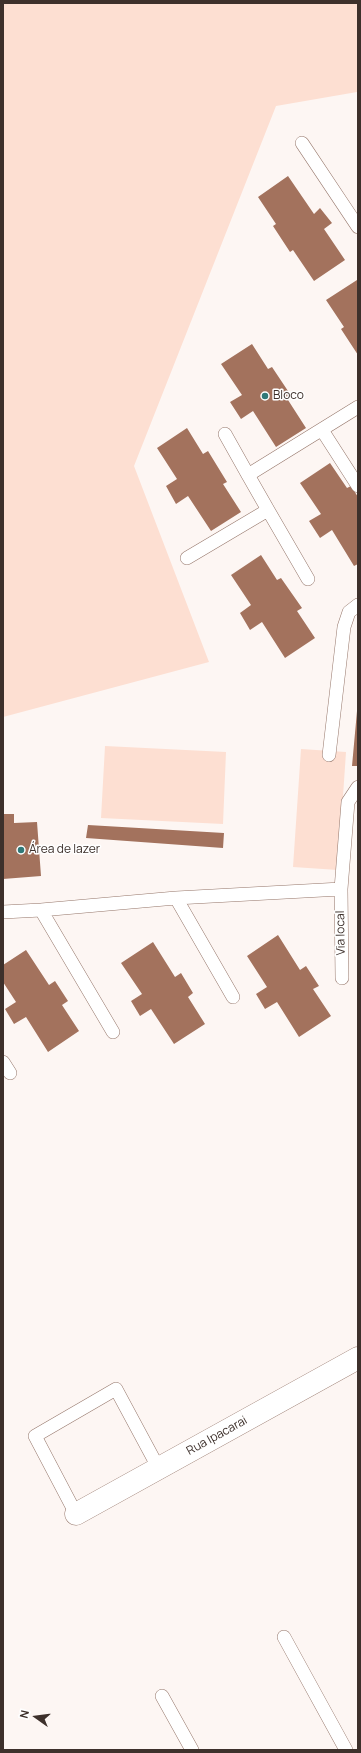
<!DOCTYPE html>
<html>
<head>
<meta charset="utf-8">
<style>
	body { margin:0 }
	#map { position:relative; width:361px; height:1753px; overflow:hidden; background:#fdf6f3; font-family:Manrope,sans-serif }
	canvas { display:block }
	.frame { position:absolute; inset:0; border:4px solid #3d302b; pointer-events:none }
	.north { position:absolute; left:16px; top:1697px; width:40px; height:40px; -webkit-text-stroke:3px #fff; paint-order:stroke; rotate:284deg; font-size:11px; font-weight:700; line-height:16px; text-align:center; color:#3d302b }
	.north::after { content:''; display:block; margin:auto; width:14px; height:18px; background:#3d302b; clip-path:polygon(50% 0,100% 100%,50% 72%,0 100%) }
</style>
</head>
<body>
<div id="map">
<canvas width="361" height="1753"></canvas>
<div class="frame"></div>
<div class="north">N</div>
</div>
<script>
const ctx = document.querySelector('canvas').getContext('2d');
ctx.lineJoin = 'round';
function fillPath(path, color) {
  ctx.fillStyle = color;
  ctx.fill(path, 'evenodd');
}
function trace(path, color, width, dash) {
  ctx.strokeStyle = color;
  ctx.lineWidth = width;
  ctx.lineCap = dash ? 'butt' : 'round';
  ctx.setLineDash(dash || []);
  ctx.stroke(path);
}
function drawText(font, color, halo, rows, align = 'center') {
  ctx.font = font + ' Manrope,sans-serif';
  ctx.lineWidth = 3;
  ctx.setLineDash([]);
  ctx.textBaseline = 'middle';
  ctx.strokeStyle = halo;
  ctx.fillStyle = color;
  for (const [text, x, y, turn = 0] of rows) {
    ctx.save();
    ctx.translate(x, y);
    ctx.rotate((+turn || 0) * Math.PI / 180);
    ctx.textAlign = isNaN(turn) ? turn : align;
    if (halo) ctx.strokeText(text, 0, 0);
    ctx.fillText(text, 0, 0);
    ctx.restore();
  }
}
const green = new Path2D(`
	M3 3H358V93L357 92 276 106 134 466 209 662 3 717Z
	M105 746 226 752 223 824 101 818Z
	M301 749 346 752 338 870 293 867Z`);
const building = new Path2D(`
	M288 176 314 214 320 208 332 223 324 229 345 260 314 281 293 250 290 252 273 226 276 224 258 197Z
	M357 280 358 282V355L341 329 344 327 326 300Z
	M252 344 268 369 272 367 292 397 288 400 306 428 276 447 253 411 241 419 230 402 242 395 221 364Z
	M187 428 203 454 208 451 227 482 223 484 241 512 211 531 188 496 176 504 166 486 177 479 157 448Z
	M330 463 347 488 351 486 358 497V564L354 566 332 530 320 538 309 521 321 514 300 483Z
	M261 555 277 580 281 578 302 608 297 611 315 638 285 658 262 622 250 630 240 613 251 605 231 575Z
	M357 711H358V766H352Z
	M3 814H14V823L37 822 41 876 3 879Z
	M88 825 224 833 223 848 86 838Z
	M278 935 300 970 306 966 319 986 313 989 331 1016 299 1037 277 1002 265 1009 256 994 267 987 247 956Z
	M153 942 175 977 181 973 193 993 188 997 205 1024 174 1044 151 1009 140 1016 131 1001 142 994 121 963Z
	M26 950 49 985 55 981 68 1001 62 1005 79 1031 48 1052 26 1017 14 1024 5 1009 16 1002 3 982V965Z`);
const service = new Path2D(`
	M302 143 358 227
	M322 430 358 486
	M225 434 248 475
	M268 510 308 579
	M187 558 268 510 248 475 358 407
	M329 755 344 627 349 612 358 605
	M341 889 342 978
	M176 898 233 997
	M41 910 113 1032
	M3 912 41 910 176 898 341 889 348 802 358 787
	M3 1062 10 1073
	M76 1514 35 1436 116 1389 159 1469
	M284 1637 346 1750
	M162 1696 192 1750`);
const minor = new Path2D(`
	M76 1514 358 1358`);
const markers = [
	[265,396,4,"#307978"],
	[21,850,4,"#307978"]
];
const poiNames = [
	["Bloco",273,396],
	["Área de lazer",29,850]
];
const streetNames = [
	["Via local",341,933,-91],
	["Rua Ipacarai",217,1436,-29]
];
fillPath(green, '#fddfd2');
fillPath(building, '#a3725d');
trace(service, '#95766a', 14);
trace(minor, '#95766a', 23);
trace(service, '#fff', 13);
trace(minor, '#fff', 22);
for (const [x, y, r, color] of markers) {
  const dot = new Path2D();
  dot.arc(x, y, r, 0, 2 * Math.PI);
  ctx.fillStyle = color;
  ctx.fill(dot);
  trace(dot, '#fff', 1.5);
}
drawText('12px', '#3d302b', '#fff', poiNames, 'left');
drawText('12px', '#3d302b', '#fff', streetNames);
</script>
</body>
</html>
